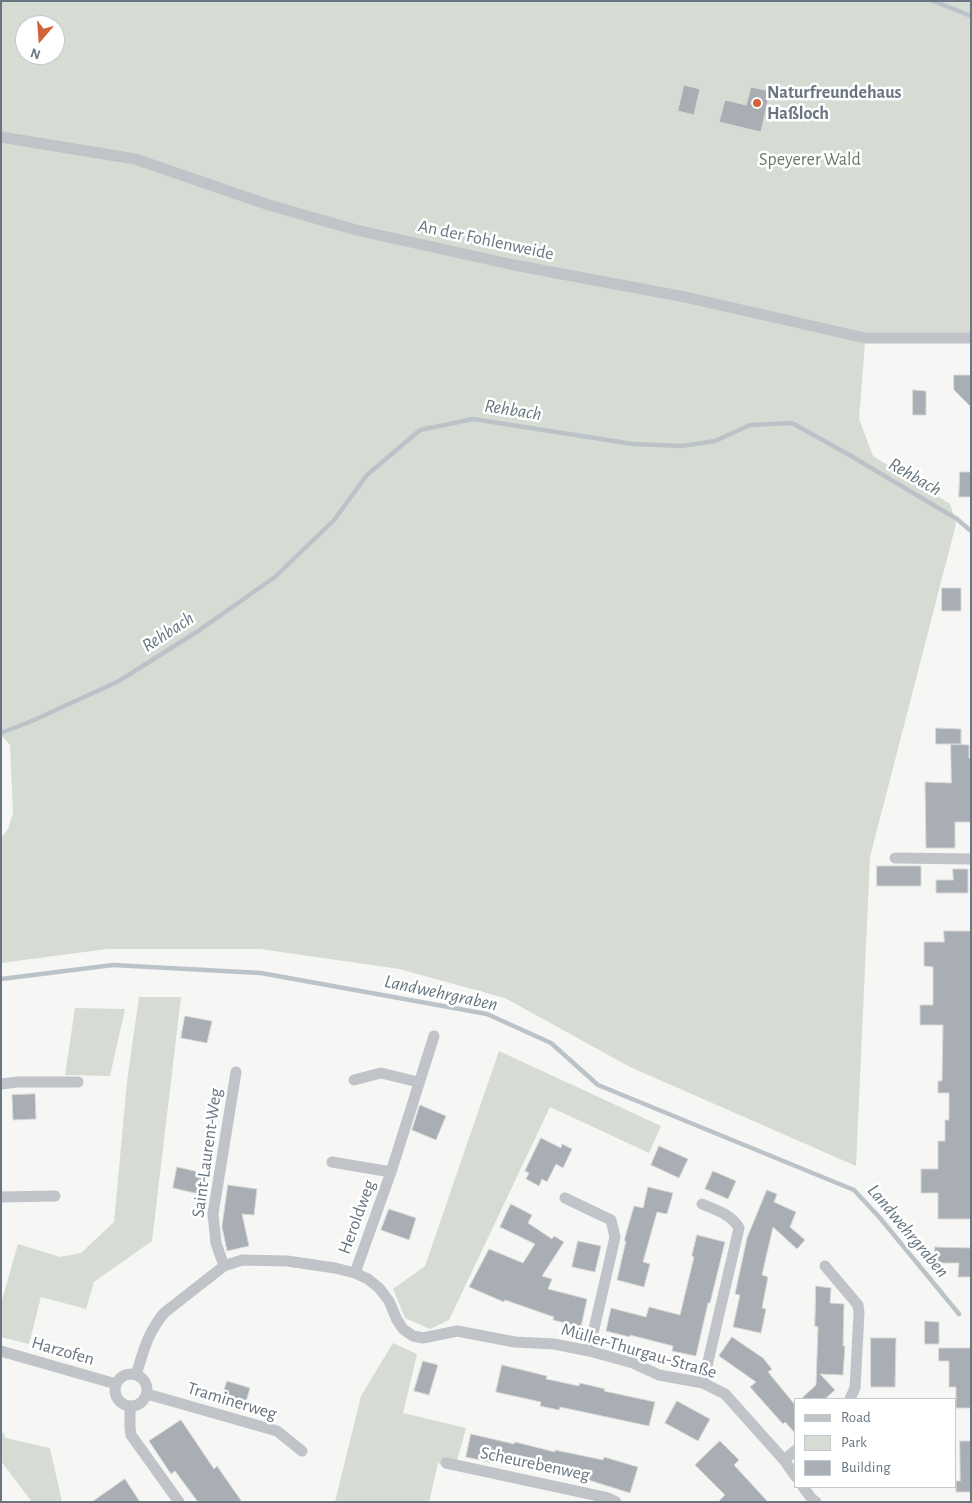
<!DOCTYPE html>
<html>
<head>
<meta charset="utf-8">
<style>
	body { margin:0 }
	#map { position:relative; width:972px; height:1503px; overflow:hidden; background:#f6f6f4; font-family:"Alegreya Sans",sans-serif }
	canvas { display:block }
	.frame { position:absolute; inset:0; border:2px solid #697581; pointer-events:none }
	.legend { position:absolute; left:794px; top:1398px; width:162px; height:90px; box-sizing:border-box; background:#fff; border:1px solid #c3c8cd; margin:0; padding:6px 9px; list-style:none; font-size:15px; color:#697581 }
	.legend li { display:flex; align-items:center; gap:10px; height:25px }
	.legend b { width:25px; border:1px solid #c3c8cd }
	.north { position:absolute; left:15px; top:15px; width:50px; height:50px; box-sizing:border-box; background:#fff; border:1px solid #c3c8cd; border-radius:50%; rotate:198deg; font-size:14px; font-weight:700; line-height:20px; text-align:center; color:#697581 }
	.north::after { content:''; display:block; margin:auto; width:18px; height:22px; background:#d16339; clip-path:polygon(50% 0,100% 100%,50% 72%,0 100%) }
</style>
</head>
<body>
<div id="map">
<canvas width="972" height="1503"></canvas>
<div class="frame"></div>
<ul class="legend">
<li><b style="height:6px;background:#c0c3c7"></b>Road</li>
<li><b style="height:14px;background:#d6dbd3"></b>Park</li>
<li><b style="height:14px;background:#a8aeb3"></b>Building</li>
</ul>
<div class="north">N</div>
</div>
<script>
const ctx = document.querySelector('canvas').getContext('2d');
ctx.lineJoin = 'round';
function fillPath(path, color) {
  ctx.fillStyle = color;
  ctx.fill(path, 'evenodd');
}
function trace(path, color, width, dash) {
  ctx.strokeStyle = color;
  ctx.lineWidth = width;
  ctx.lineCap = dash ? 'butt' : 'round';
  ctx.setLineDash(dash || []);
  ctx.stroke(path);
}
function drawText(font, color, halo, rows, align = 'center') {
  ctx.font = font + ' "Alegreya Sans",sans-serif';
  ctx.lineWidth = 5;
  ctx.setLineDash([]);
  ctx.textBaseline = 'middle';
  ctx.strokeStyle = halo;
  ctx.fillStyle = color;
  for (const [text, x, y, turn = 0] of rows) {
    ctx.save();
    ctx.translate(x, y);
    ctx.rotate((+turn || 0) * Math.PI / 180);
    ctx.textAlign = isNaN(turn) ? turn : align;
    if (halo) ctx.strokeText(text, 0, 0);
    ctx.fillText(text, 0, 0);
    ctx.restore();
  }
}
const green = new Path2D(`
	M1 1H971V341L865 343 859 419 873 456 950 504 956 524 870 857 856 1166 630 1067 505 998 399 969 260 949H107L1 963V838L8 829 13 813 10 745 1 735ZM25 25H55V55H25Z
	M139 997H181L152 1241 94 1282 86 1309 41 1297 29 1344 1 1337V1304L18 1244 60 1257 81 1253 114 1222 127 1082Z
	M75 1008 125 1009 110 1076 65 1075Z
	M499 1051 661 1126 649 1153 550 1107 449 1320 430 1329 405 1318 393 1289 425 1266Z
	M393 1343 417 1354 403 1413 466 1428 455 1468 438 1463 429 1502H335L361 1396Z
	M1 1430 6 1438 50 1448 62 1502H32L1 1461Z`);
const stream = new Path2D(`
	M933 1 971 16
	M1 733 32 721 119 681 198 631 275 577 334 520 367 475 420 430 473 419 633 444 682 446 715 441 750 425 792 423 846 453 957 519 971 531
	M1 979 113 965 261 973 487 1014 551 1043 598 1085 854 1190 880 1218 959 1314`);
const building = new Path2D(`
	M684 85 700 89 694 115 678 111Z
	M751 87 770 91 761 132 719 122 725 100 746 105Z
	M954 375H971V407L954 390Z
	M913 390 926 391V415H913Z
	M960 472H971V497H959Z
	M942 588H961V611H942Z
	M936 728 961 729V744H936Z
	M951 744 969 745V758H971V822H955V848H926L925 782 951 783Z
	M877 866H921V886H877Z
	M953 869H968V893H936V880H953Z
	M944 931H971V1219H938V1193H921V1169H938V1141H945V1120H949V1093H938V1081H942L943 1025H920V1005H933V967L924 966V942H944Z
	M185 1016 212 1021 207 1043 181 1038Z
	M35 1094 36 1119 13 1120 12 1095Z
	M420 1105 446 1116 436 1140 412 1130Z
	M541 1138 561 1148 562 1144 572 1149 563 1168 556 1164 547 1182 542 1179 539 1186 526 1179 529 1173 525 1171Z
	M659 1146 688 1159 679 1178 651 1165Z
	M177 1167 203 1173 199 1194 173 1188Z
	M713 1171 736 1181 728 1199 705 1189Z
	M228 1185 257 1189 254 1215 242 1214 249 1246 227 1251 222 1227Z
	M648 1187 673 1193 667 1214 657 1212 643 1262 650 1264 644 1287 617 1280 626 1241H624L634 1206 643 1208Z
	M767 1190 777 1194 774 1202 796 1212 790 1227 805 1240 797 1249 773 1227 762 1275 768 1277 762 1308 766 1309 761 1333 733 1327 740 1295 735 1294 747 1238Z
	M511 1204 532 1215 528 1223 552 1239 554 1236 564 1242 542 1276 552 1279 548 1289 587 1299 581 1327 553 1320 554 1317 505 1300 504 1302 469 1287 489 1249 523 1263 535 1244 500 1227Z
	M389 1209 416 1218 409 1240 381 1230Z
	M697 1235 725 1242 710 1303H708L696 1356 672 1351 673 1346 630 1335V1337L606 1331 611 1308 646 1317 649 1307 680 1315 694 1257 692 1256Z
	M578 1241 601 1246 595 1272 572 1267Z
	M935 1247 971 1248V1277H958L959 1263H935Z
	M816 1286 831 1288 830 1303 844 1304 843 1346H845L843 1375 820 1374 835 1390 825 1399H801L816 1385 818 1327 815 1326Z
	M925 1321 939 1322V1344H925Z
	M732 1337 763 1358 772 1369 768 1372 796 1406V1434L785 1422 783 1424 750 1387 756 1382 719 1356Z
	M871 1338H896L895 1387H871Z
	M939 1348H971V1408H956V1387H949V1361H939Z
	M423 1361 438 1365 429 1395 414 1391Z
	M502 1365 547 1376 546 1379 579 1386 580 1383 605 1389 604 1391 655 1402 649 1426 560 1407 559 1410 540 1406 541 1402 496 1392Z
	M227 1381 250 1388 243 1412 220 1405Z
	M677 1401 710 1419 698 1441 665 1423Z
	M181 1420 214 1469 217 1466 242 1502H198L175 1471 171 1474 149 1441Z
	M471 1434 514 1444 515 1442 555 1452V1450L603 1460 604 1457 638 1467 630 1493 582 1478V1480L495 1460 494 1463 466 1457Z
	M720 1441 739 1460 734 1465 768 1502H718L725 1495 695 1465Z
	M960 1441H971V1492H956V1481H960Z
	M125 1479 140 1502H92Z`);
const minor = new Path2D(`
	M1 137 135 159 269 205 356 230 514 265 685 297 865 338H971
	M895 858 971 859
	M354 1080 381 1073 418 1082
	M1 1084 18 1082H78
	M332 1162 391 1172
	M1 1197 55 1196
	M565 1198 611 1220 615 1237 589 1351
	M702 1204C716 1210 731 1214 739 1228L703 1383
	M224 1266 216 1243 213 1214 236 1072
	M825 1266 858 1305 859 1313 855 1388 850 1399
	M355 1273 391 1172 434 1036
	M1 1351 116 1384
	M115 1390a16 16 0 1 1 32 0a16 16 0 1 1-32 0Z
	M136 1375C144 1350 147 1334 164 1313L224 1266 242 1260 287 1261 335 1268 355 1273 368 1279 379 1288 389 1301 397 1320 403 1329 413 1336 423 1338 457 1331 515 1342 554 1344 589 1351 633 1363 659 1375 703 1383 725 1394 784 1460 796 1477
	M147 1394 277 1431 302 1451
	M130 1406V1427L131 1435 179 1502
	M784 1460 796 1450
	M446 1463 608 1498 616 1502
	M803 1487 812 1499 816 1502`);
const markers = [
	[757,103,5,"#d16339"]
];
const poiNames = [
	["Naturfreundehaus",767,93],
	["Haßloch",767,114]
];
const parkNames = [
	["Speyerer Wald",810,160]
];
const streetNames = [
	["An der Fohlenweide",486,240,12],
	["Saint-Laurent-Weg",207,1153,-82],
	["Heroldweg",357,1217,-70],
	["Harzofen",63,1351,16],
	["Müller-Thurgau-Straße",639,1351,16],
	["Traminerweg",232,1401,17],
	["Scheurebenweg",535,1464,12]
];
const waterNames = [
	["Rehbach",513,410,9],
	["Rehbach",915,477,30],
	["Rehbach",168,632,-33],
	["Landwehrgraben",441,993,12],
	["Landwehrgraben",908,1231,50]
];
fillPath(green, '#d6dbd3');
trace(stream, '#bbc3c9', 4.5);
fillPath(building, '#a8aeb3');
trace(building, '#d8d8d6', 1);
trace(minor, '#c0c3c7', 11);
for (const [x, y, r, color] of markers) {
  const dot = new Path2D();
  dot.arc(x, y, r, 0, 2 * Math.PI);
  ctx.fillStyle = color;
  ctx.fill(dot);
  trace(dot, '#fff', 2);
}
drawText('bold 18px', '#697581', '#fff', poiNames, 'left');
drawText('18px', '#6a7967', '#fff', parkNames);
drawText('18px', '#697581', '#fff', streetNames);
drawText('italic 19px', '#64767e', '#fff', waterNames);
</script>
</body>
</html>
